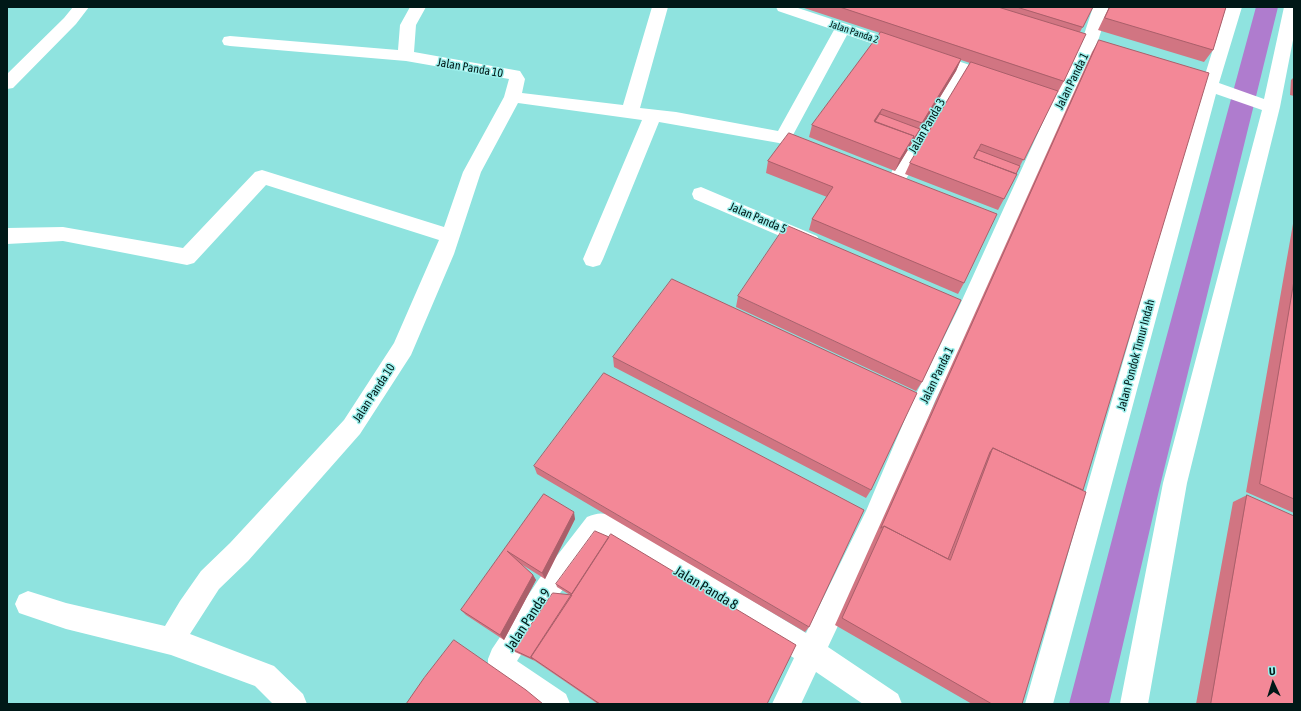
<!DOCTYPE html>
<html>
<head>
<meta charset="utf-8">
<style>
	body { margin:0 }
	#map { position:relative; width:1301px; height:711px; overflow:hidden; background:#8fe3df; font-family:"Asap Condensed",sans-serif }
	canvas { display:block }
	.frame { position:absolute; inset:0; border:8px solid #001817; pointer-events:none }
	.north { position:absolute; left:1253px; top:663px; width:40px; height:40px; -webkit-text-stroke:3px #9cf0ec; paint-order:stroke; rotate:356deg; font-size:11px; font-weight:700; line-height:16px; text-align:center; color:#001817 }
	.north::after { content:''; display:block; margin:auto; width:14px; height:18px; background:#001817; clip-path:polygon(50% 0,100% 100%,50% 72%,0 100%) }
</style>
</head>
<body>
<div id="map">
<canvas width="1301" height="711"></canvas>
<div class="frame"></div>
<div class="north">U</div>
</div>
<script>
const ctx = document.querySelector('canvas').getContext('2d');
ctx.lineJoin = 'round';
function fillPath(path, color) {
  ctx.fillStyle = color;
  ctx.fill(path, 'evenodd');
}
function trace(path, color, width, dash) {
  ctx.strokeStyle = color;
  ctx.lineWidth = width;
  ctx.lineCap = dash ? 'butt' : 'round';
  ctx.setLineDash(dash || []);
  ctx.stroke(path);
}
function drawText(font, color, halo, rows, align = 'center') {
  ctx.font = font + ' "Asap Condensed",sans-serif';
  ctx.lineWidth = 3;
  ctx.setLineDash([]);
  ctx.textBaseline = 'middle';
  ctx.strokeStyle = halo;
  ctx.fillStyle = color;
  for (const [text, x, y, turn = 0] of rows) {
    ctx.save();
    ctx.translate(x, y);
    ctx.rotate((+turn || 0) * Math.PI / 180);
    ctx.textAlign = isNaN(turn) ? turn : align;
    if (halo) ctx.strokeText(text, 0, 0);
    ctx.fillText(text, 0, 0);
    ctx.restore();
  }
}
const canal = new Path2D(`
	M1256 7H1278L1160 486 1109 704H1069L1126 486Z`);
const street = new Path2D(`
	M73 7H89L76 24 13 88 7 89V74L64 18Z
	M410 7H426L416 25 414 52 520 71 525 79 522 93 623 105 652 7H668L640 108 676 112 778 131 834 30 778 11 776 7H795L1000 75 1002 79 1000 83 994 84 965 75 901 188 894 190 887 188 885 183 951 70 847 35 793 135 818 146 821 150 818 154 812 156 779 143 659 122 603 259 600 265 593 267 586 265 583 259 642 120 518 103 481 172 454 254 411 355 360 434 248 561 219 589 190 634 274 666 303 694 307 704H273L255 686 171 655 66 629 19 613 15 604 19 595 28 591 66 603 165 626 180 601 201 571 230 543 344 420 394 343 439 240 266 185 194 263 187 265 63 241 7 244V228L63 227 183 248 255 172 262 170 444 227 463 172 504 97 509 79 406 61 230 46 224 45 222 41 224 37 230 36 398 50 400 25Z
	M1093 7H1109L1096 47 1071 100 980 309 935 401 884 528 828 647 898 694 902 704H863L816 672 801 704H772L794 658 602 539 557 597 517 661 566 694 570 704H531L496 680 488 665V659L492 649 539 579 587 517C597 513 602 512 612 516L806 633 866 511 913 400 958 309 1053 100 1080 47Z
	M1226 7H1242L1219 83 1264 99 1284 7H1294V35L1280 107 1187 483 1148 704H1120L1163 483 1262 110 1216 94 1053 704H1025L1201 89 1190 85 1188 81 1190 77 1196 76 1204 78Z
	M701 187 817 236 820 241 817 246 810 249 803 246 694 199 692 194 694 189Z`);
const wall = new Path2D(`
	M801 7H1093L1080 32 1064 81 1058 92H1057L1020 166 1004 199 998 210 905 174 910 163 970 63 961 60 956 71 895 171 809 137 812 125 880 33Z
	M1109 7H1226L1213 50 1204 62 1098 30Z
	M1099 40 1083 490 1022 704H972L835 625 1092 52Z
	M1294 77V96L1290 95 1291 80Z
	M789 133 964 283 958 294 809 230 812 219 827 197 766 173 768 161Z
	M1294 218V513L1246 492Z
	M738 296 922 382 916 391 736 307Z
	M613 357 871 490 866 498 614 367Z
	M534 466 809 627 805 632 537 474Z
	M544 494 575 519 545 579 521 564 533 575 536 580 504 640 466 615 461 610Z
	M1247 495 1294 704H1196L1233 502Z
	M556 584 767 704H598L535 661 515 652 514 650 570 595 557 587Z`);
const shadedWall = new Path2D(`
	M961 59 956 71 909 148 912 142 920 129 922 123Z
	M882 109 878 120 874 127V121Z
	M914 136 909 148 895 171 900 159Z
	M574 512 575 519 545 579 542 573Z
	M533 575 536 580 504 640 500 635Z`);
const building = new Path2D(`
	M840 7H998L1086 34 1064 81Z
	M1017 7H1093L1083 27Z
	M1110 7H1226L1213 50 1105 18Z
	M881 32 961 59 922 123 882 109 874 121 914 136 900 159 812 125Z
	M1099 40 1209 73 1083 490 993 448 990 452 948 559 884 526 881 528Z
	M971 62 1058 91 1024 160 981 144 974 158 1017 174 1004 199 910 163Z
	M880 114 920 129 912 142 914 136 875 122Z
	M789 133 997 214 964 283 812 219 833 187 768 161Z
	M978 150 1020 166 1016 174 974 158Z
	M786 225 961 300 922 382 738 296Z
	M672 279 917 393 871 490 613 357Z
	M1294 281V499L1260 484Z
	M604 373 864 510 809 627 534 466Z
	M993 448 1086 492 1022 704H992L842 618 884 526 950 560Z
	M544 494 574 512 542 573 507 551 533 575 500 635 461 610Z
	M1247 495 1294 516V704H1211Z
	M595 531 609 537 572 594 556 584Z
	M611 534 796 645 767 704H600L531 657Z
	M553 593 572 595 531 657 533 659 514 650Z
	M454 640 526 690 543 704H406L424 678Z`);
const farStreetnames = [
	["Jalan Panda 2",854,32,19]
];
const streetNames = [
	["Jalan Panda 10",470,68,10],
	["Jalan Panda 1",1072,81,-64],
	["Jalan Panda 3",927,126,-60],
	["Jalan Panda 5",758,218,23],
	["Jalan Pondok Timur Indah",1136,355,-75],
	["Jalan Panda 1",937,375,-64],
	["Jalan Panda 10",374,393,-57]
];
const nearStreetnames = [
	["Jalan Panda 8",706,588,31],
	["Jalan Panda 9",528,620,-57]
];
fillPath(canal, '#af7cce');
fillPath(street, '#fff');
fillPath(wall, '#d17582');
fillPath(shadedWall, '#aa5f6a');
fillPath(building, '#f38897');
trace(building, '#aa5f6a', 1);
drawText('10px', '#001817', '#9cf0ec', farStreetnames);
drawText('12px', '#001817', '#9cf0ec', streetNames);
drawText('14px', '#001817', '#9cf0ec', nearStreetnames);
</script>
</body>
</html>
